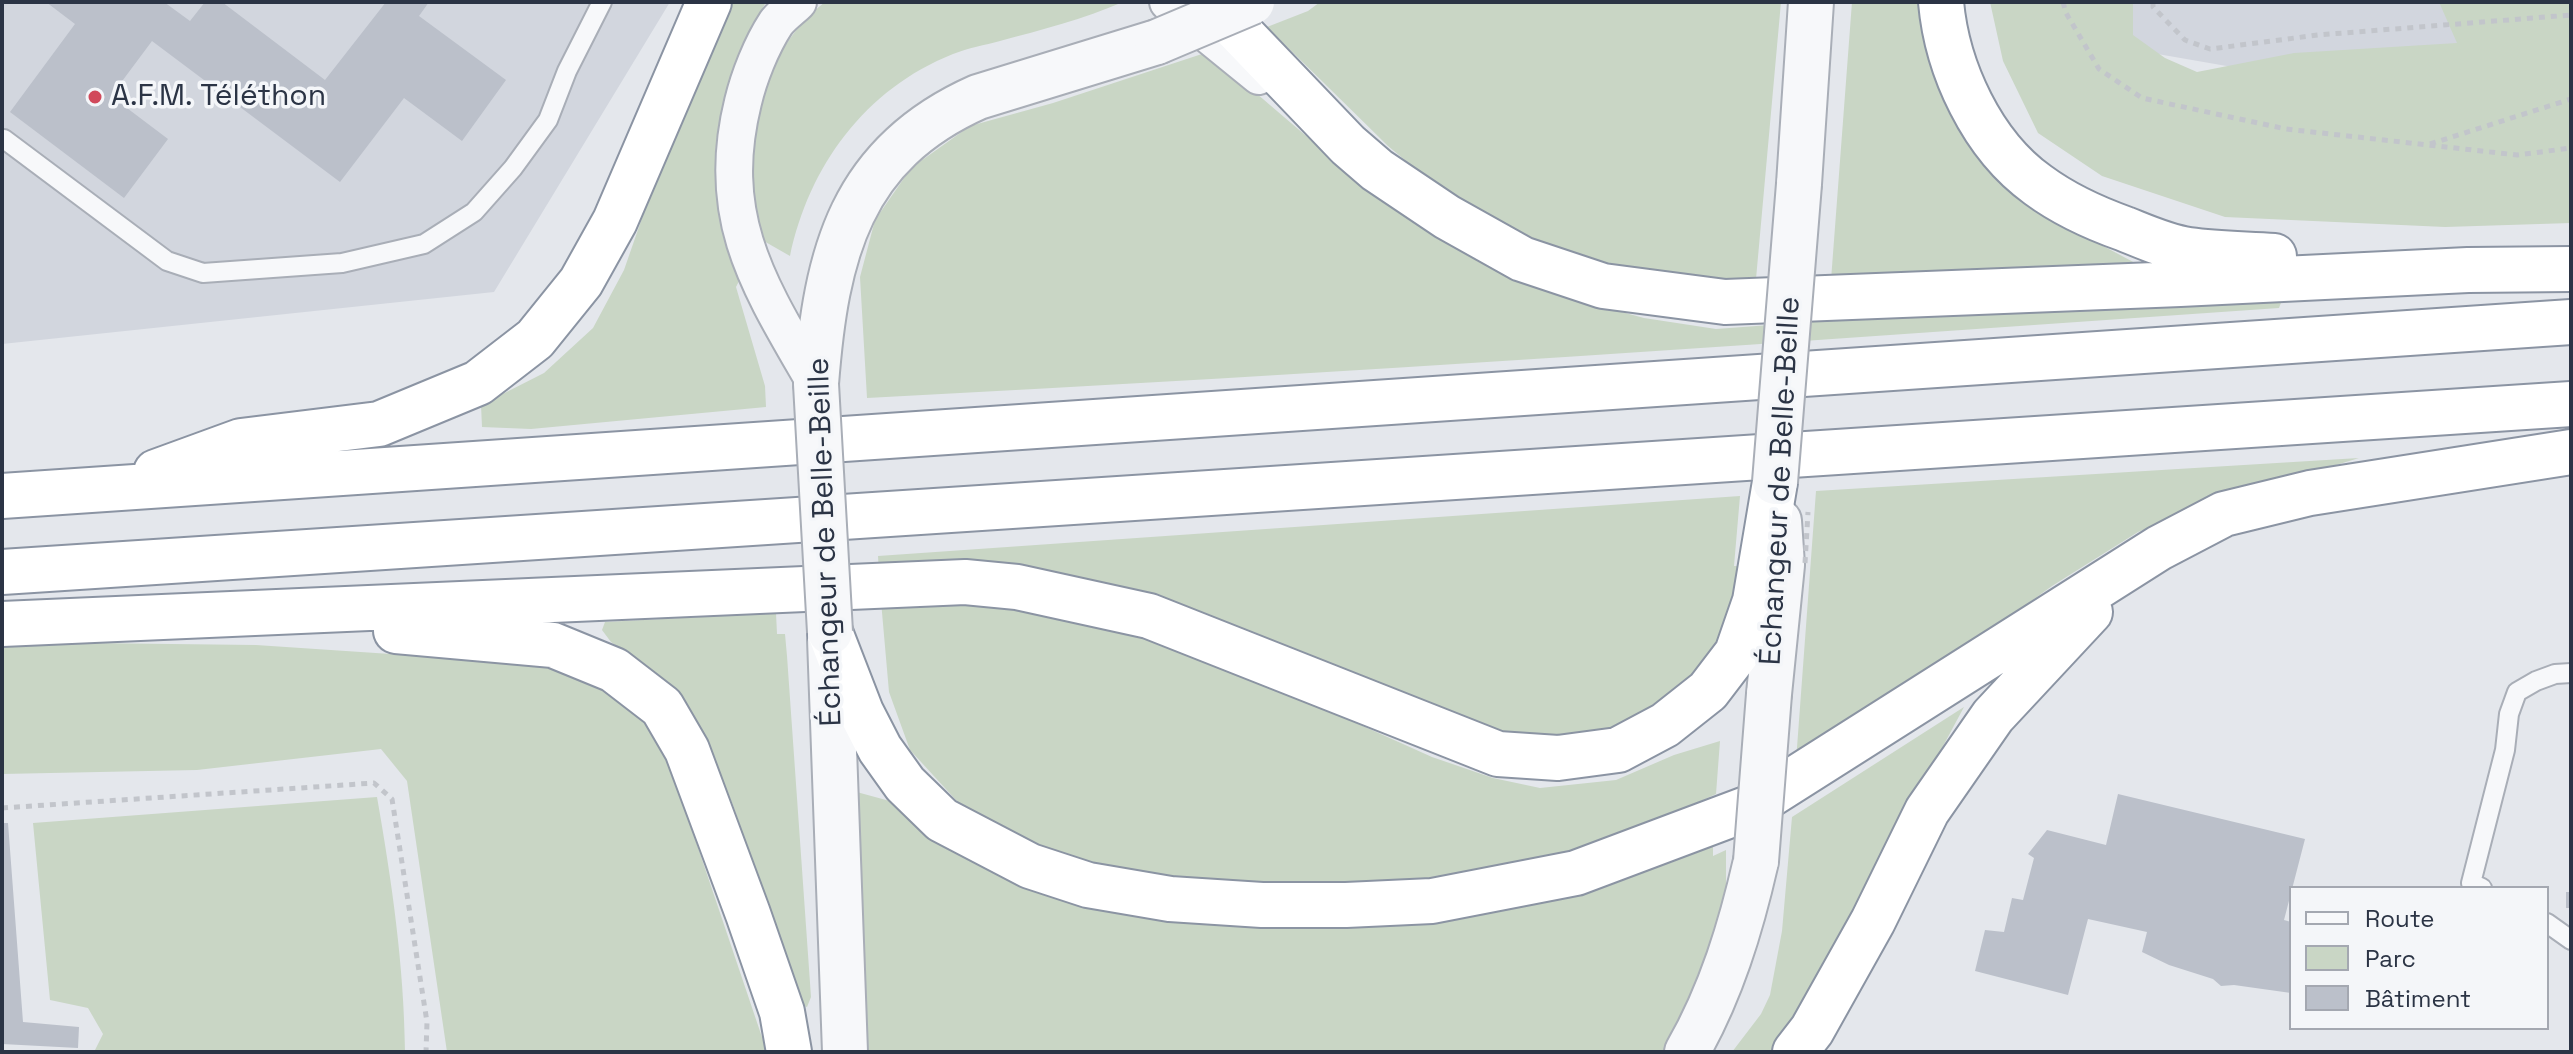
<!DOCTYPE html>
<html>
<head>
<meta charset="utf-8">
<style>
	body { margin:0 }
	#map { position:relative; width:2573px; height:1054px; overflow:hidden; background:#e4e7ec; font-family:"Space Grotesk",sans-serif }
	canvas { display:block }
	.frame { position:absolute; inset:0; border:4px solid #2b3445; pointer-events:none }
	.legend { position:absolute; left:2289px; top:886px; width:260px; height:144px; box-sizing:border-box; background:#f4f6f9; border:2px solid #a4a8b1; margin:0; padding:10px 14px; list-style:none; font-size:24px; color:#2b3445 }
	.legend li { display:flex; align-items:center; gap:16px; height:40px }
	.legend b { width:40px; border:2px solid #a4a8b1 }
</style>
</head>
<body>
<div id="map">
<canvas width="2573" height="1054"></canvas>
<div class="frame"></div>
<ul class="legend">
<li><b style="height:10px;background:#f7f8fa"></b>Route</li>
<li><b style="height:22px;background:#c9d6c5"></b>Parc</li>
<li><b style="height:22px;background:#bbc0ca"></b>Bâtiment</li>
</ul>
</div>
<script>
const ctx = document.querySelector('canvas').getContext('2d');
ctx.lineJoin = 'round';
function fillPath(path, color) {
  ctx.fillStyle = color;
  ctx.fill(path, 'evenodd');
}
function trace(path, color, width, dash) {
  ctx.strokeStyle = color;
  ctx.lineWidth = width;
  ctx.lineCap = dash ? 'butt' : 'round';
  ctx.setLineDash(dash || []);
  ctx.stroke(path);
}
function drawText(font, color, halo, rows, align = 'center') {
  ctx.font = font + ' "Space Grotesk",sans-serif';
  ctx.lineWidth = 7;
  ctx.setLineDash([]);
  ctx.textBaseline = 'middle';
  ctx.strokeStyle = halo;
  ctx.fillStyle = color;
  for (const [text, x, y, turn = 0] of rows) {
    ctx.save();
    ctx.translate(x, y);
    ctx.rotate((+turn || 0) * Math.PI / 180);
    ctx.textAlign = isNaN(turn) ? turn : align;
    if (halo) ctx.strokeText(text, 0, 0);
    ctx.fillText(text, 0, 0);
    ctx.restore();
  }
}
const built = new Path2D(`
	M2 2H670L494 292 2 344Z
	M2101 2H2571L2428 101 2146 52Z`);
const green = new Path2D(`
	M725 2H766C729 69 702 141 722 218 727 238 734 258 741 277L736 287 765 386 766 407 531 429 482 427 481 405 544 373 593 328 624 270 692 74Z
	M825 2H1123C1084 19 1041 30 1000 41 985 45 968 48 953 54 865 89 809 166 790 256L762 240C759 227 752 212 750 198 743 128 768 45 825 2Z
	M1320 2H1781L1755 290 1583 261 1471 215 1388 146 1267 27 1308 11Z
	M1852 2H1919L1935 76 1970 137 2075 231 2137 264 1831 280Z
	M1990 2H2133V35L2165 58 2197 72 2294 53 2457 43 2439 2H2571V223L2445 227 2225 217 2102 176 2038 133 2003 61Z
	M1208 52 1374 194 1479 262 1559 295 1644 318 1716 329 1878 317 2282 300 2279 308C1808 341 1338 374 867 398L860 277 875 220 911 168 970 126 1053 103Z
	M2359 458 2225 499 2138 532 2052 586 1953 658 1796 761 1816 491Z
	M1740 496 1734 566H1747L1709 666 1617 734 1505 741 1221 627 879 573 878 556Z
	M881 601H976L1124 626 1316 705 1432 757 1493 778 1540 788 1616 780 1674 755 1720 741 1716 794 1623 837 1483 874 1330 891 1102 872 1014 841 967 812 910 750 889 692Z
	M776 613 777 634H785L787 656 811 997 807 1007 800 1005 733 805 706 742 668 682 611 642 602 630 605 622Z
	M2 642 256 645 570 666 629 701 662 741 767 1052H447L407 781 381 749 197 770 2 774Z
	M1964 707 1861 899 1810 1000 1771 1052H1732L1761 1014 1770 995 1782 931 1792 817Z
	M853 791 897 803 1177 921 1348 927 1451 918 1713 844V856L1726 850V897L1707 965 1667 1052H863Z
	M377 797C392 883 404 965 405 1052H94L103 1034 88 1008 50 1000 33 823Z`);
const building = new Path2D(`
	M46 2H164L190 21 205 2H222L325 80 386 2H429L419 16 506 80 462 141 404 98 340 182 152 41 111 96 168 139 124 198 10 112 75 24Z
	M2118 794 2305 839 2284 920 2291 922V993L2234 985 2221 986 2213 979 2169 965 2142 952 2147 932 2088 919 2068 995 1975 971 1985 930 2004 932 2012 898 2023 900 2034 858 2028 854 2047 830 2106 845Z
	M2 823H8L23 1022 79 1027 78 1048 2 1044Z
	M2566 892H2571V908H2566Z`);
const path = new Path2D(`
	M2063 2 2066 13 2099 69 2142 98 2286 129 2517 155 2571 148
	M2153 2V7L2185 40 2210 49 2318 35 2571 15
	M2430 144 2571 99
	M2 808 374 783 392 799 427 1022 426 1052`);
const service = new Path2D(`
	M4 139 167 261 203 273 342 263 424 244 474 212 513 168 548 120 567 71 602 2
	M2482 888 2471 883 2505 750 2509 714 2517 692 2536 681 2555 674 2571 673
	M2547 923 2571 940`);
const minor = new Path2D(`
	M798 2C791 9 782 15 776 23 761 46 749 77 743 102 714 219 760 287 816 384
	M1168 2 1259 76`);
const tertiary = new Path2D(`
	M1799 184 1811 2
	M816 384C826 254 850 154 978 97L1157 42
	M830 639 845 1052
	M1769 694 1782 565 1779 521
	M1687 1052C1721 993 1741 927 1756 861`);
const trunk = new Path2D(`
	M1211 2 1348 145 1377 170 1447 217 1522 259 1603 286 1725 302 2180 284 2468 270 2571 269
	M1941 2C1947 69 1982 145 2038 185 2065 205 2094 218 2125 229 2145 237 2167 247 2189 250 2217 254 2246 254 2274 256
	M156 472 241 441 379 424 478 383 535 339 581 282 615 221 709 2
	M2 496 2571 322
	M2 572 2571 404
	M2 624 965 582 1017 587 1149 616 1498 754 1558 758 1618 750 1665 725 1708 691 1737 653 1755 601 1775 482
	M396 631 553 645 614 670 662 707 687 750 748 914 782 1012 789 1052
	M830 632 861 712 880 749 905 784 942 820 1030 866 1088 885 1170 899 1262 905H1346L1432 901 1576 873 1749 808 2159 548 2224 514 2310 493 2571 452
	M1795 1052 1812 1030 1873 921 1927 811 1993 716 2090 612`);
const pathBridge = new Path2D(`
	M1805 563 1808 512`);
const tertiaryBridge = new Path2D(`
	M1157 42 1252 2
	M816 384 830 632
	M1775 482 1799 184
	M1756 861 1769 694`);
const markers = [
	[95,97,8,"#d1495b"]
];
const poiNames = [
	["A.F.M. Téléthon",111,97]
];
const streetNames = [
	["Échangeur de Belle-Beille",1781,481,-87],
	["Échangeur de Belle-Beille",826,542,-92]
];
fillPath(built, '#d2d6de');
fillPath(green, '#c9d6c5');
fillPath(building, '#bbc0ca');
trace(service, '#a9aeb7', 22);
trace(minor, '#a9aeb7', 40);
trace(tertiary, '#a9aeb7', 48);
trace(trunk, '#8b94a3', 48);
trace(path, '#c2c5cb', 5, [6, 6]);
trace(service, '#f7f8fa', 18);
trace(minor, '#f7f8fa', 36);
trace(tertiary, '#f7f8fa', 44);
trace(trunk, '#fff', 44);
trace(tertiaryBridge, '#a9aeb7', 48, []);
trace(pathBridge, '#c2c5cb', 5, [6, 6]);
trace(tertiaryBridge, '#f7f8fa', 44);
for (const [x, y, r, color] of markers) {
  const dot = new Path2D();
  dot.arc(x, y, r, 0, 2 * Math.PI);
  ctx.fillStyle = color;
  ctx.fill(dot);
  trace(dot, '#f4f6f9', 3);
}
drawText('30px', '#2b3445', '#f4f6f9', poiNames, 'left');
drawText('30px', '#2b3445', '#f4f6f9', streetNames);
</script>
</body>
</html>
